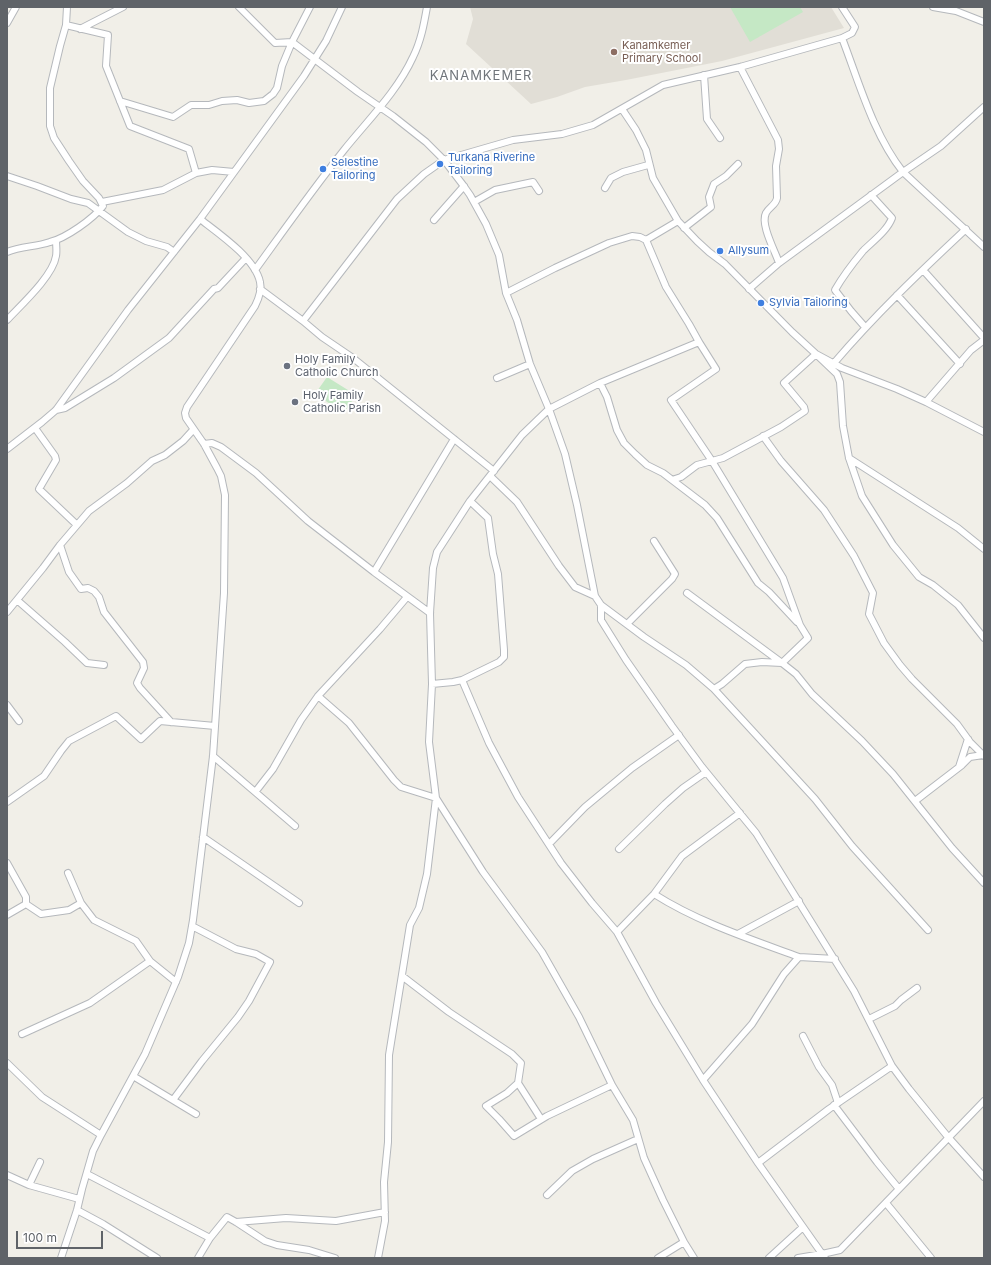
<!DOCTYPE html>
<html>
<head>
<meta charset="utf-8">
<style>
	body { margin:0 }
	#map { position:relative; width:991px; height:1265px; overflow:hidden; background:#f1efe8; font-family:Inter,sans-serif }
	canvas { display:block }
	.frame { position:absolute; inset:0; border:8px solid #5f6368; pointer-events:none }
	.scale { position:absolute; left:16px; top:1231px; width:87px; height:18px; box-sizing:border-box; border:2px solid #5f6368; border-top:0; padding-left:5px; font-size:12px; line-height:14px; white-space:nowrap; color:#5f6368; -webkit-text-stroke:3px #fff; paint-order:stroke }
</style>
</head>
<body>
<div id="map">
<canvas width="991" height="1265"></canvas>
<div class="frame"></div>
<div class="scale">100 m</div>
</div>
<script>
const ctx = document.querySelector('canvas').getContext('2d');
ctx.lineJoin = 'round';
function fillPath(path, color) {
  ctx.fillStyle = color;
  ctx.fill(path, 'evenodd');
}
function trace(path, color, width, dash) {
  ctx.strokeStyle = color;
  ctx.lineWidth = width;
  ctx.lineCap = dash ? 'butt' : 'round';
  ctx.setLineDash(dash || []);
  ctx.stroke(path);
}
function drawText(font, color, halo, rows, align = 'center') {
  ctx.font = font + ' Inter,sans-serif';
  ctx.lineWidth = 4;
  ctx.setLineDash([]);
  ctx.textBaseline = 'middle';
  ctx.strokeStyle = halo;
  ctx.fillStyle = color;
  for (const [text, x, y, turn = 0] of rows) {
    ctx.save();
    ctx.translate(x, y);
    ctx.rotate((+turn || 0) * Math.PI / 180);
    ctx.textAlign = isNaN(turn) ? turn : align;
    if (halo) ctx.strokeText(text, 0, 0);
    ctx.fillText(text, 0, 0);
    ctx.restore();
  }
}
const education = new Path2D(`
	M470 7H831L844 28 722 61 626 80 585 87 557 97 531 104 466 44 473 19Z`);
const green = new Path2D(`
	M730 7H800L803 12 750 42Z
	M327 377 356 395 344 413 315 394Z`);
const minor = new Path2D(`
	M310 7 292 42 358 92 393 116 426 142 444 160 463 185 470 195 486 224 499 255 506 293 517 320 530 364 549 409 565 454 577 505 595 596 601 605 644 637 686 665 714 689 815 799 852 846 928 930
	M933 7 956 11 984 22
	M7 23 16 7
	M66 25 108 35 106 66 130 126 189 149 196 173 212 170 234 172
	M80 29 123 7
	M842 38C859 82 873 134 903 172L984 247
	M740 67 778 140 779 149 776 166 777 198C776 205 769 207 766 213 760 224 775 251 779 263
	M704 75 707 119 720 138
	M120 101 173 117 191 105H209L222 101 237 100 249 103 264 101 273 94 277 88 282 66 292 42 275 43 239 7
	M622 109 636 130 646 150 653 178 678 221
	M7 176 37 186 71 199 88 203 128 232 146 241 167 247 174 252
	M605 188 611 178 623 172 648 165
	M102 202 163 190 196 173
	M474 202 495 190 533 182 539 191
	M434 220 464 186
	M684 228 711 207 709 197 714 184 726 176 738 164
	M7 252C21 246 36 247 50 242 66 238 93 219 103 206L99 198 83 181 69 161 54 138 50 126V88L60 46 66 25 67 7
	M255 270C284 230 313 189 344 150 368 120 397 92 413 57 421 41 424 24 427 7
	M923 270 984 338
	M260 289 303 321 397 199 424 174 444 160 513 140 562 134 593 125 663 85 740 67 842 38 852 33 855 27 842 7
	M749 289 779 263 903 172 941 146 984 107
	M506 293 555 268 609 243 632 236 640 237 646 240 678 221 697 241 709 252 725 264 792 332 816 354 842 368 897 389 926 402 984 432
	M897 295 960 364
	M7 320C21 305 53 276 56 256 57 251 56 245 56 240
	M303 321 322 337 353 358 494 471
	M865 327 851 311 835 290C843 276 853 263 863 251 873 241 887 231 892 218L871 195
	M699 342 716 369 671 400 712 461 783 578 800 625 808 638 782 663 762 662 745 664 722 684 714 689
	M834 363C875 315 920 272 966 229
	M497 378 530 364
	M600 383 607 397 617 430 624 443 635 454 647 465 663 473 705 505 717 518 758 583 769 592 797 622
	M926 402 971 350 984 340
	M56 410 65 408 114 378 169 338 214 289 218 288 246 258
	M35 428 55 456 56 460 39 489 77 525
	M763 436 781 461 824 510 854 556 873 593 869 614 884 643 900 665 912 679 957 724 970 742 984 756
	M204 444 212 443 221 447 256 473 308 521 374 572 430 613
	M7 449 42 422 56 410 128 310 200 219 304 76 326 41 342 7
	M849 458 958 528 984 549
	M490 476 517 502 559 566 575 587 595 596
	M672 480 681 477 697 465 723 458 781 427 805 411 804 407 784 383 816 354 837 374 840 382 843 426 849 458 862 496 893 545 919 577 933 585 958 605 984 638
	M60 545 69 572 81 589 88 588 94 591 99 597 104 612 143 662 144 668 137 683 140 688 171 722
	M374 572 454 439
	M687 593 782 663 796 674 812 694 862 741 893 774 952 848 984 883
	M17 600 65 642 87 663 104 665
	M601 605V620L626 660 672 726 702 767 756 833 854 991 892 1066 909 1089 948 1137 984 1177
	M7 612 43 568 60 545 89 511 127 483 152 461 165 455 183 441 193 430
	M627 624 672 579 675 574 654 541
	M462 680 499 662 504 657V650L498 574 493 554 488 518 470 501
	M432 684 453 682 462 680 489 743 518 797 561 863 592 903 617 932 656 1003 703 1080 758 1163 825 1258
	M318 696 349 723 394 780 401 787 436 798 483 872 542 952 579 1017 612 1085 633 1120 644 1158 663 1200 684 1242 694 1258
	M7 705 19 721
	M213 756 295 826
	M959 767 968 739
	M256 791 273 769 301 720 318 696 380 629 407 597
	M915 801 962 765 970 757 983 755
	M7 802 44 776 61 751 69 741 116 716 141 739 160 721 215 726
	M203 837 299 903
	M549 844 585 807 632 768 679 735
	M619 849 665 804 683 788 706 772
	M7 863 26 897V904L7 915
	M654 894C698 922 750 939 799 957
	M81 903 94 920 136 941 150 961
	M26 904 41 914 69 910 81 903 68 873
	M617 932 654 894 682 856 740 813
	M738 934 799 901
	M402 976 449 1012 512 1054 521 1063 518 1083 507 1093 486 1106 499 1119 514 1136 547 1116 612 1085
	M869 1019 895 1006 901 1000 917 988
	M22 1034 90 1003 150 961 176 982
	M803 1036 819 1067 832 1085 838 1103
	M7 1063 42 1097 101 1135
	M133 1076 196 1114
	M703 1080 752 1024 784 974 799 957 835 959
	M518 1083 541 1119
	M173 1100 202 1061 238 1017 249 1001 270 962 256 954 236 949 192 926
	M834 1105 877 1162 899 1189
	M758 1163 829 1109 892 1066
	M87 1174 210 1238
	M7 1175 29 1185 79 1199
	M29 1185 40 1162
	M547 1195 572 1171 593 1159 638 1139
	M886 1203 931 1258
	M77 1210 103 1224 157 1258
	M236 1222 286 1218 336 1221 385 1212
	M61 1258 77 1210 82 1189 93 1151 101 1135 145 1054 178 977 189 943 193 920 213 756 224 593 225 495 221 476 217 468 204 444 186 418 185 413 187 407 255 306C259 298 262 290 260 282 255 258 218 233 200 219
	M198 1258 210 1238 227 1217 236 1222 265 1241 277 1245 309 1250 335 1258
	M378 1258 385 1221 384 1182 388 1142 389 1055 410 925 419 908 427 874 436 798 429 742 432 684 430 613 433 568 437 552 470 501 522 435 549 409 600 383 699 342 689 324 666 287 646 240
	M658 1258 684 1242
	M769 1258 803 1227
	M798 1258 822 1254 840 1250 984 1101`);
const markers = [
	[614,52,4,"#8d6e63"],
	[440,164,4,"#3f7fe0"],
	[323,169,4,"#3f7fe0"],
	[720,251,4,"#3f7fe0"],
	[761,303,4,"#3f7fe0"],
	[287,366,4,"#6b7280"],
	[295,402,4,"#6b7280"]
];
const educationNames = [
	["Kanamkemer",622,46],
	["Primary School",622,59]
];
const shopNames = [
	["Turkana Riverine",448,158],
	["Tailoring",448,171],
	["Selestine",331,163],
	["Tailoring",331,176],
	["Allysum",728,251],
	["Sylvia Tailoring",769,303]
];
const worshipNames = [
	["Holy Family",295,360],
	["Catholic Church",295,373],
	["Holy Family",303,396],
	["Catholic Parish",303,409]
];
const quarterNames = [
	["KANAMKEMER",481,76]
];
fillPath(education, '#e1ded6');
fillPath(green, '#c5e8c5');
trace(minor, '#b5b8bc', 8);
trace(minor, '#fff', 6);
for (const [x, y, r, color] of markers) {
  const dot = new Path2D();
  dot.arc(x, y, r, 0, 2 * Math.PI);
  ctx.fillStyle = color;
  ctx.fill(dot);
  trace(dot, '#fff', 1.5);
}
drawText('11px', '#785e54', '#fff', educationNames, 'left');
drawText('11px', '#366cbe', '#fff', shopNames, 'left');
drawText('11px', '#5b616d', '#fff', worshipNames, 'left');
ctx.letterSpacing = '1px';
drawText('13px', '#70757a', '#fff', quarterNames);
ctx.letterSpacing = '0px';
</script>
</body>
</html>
